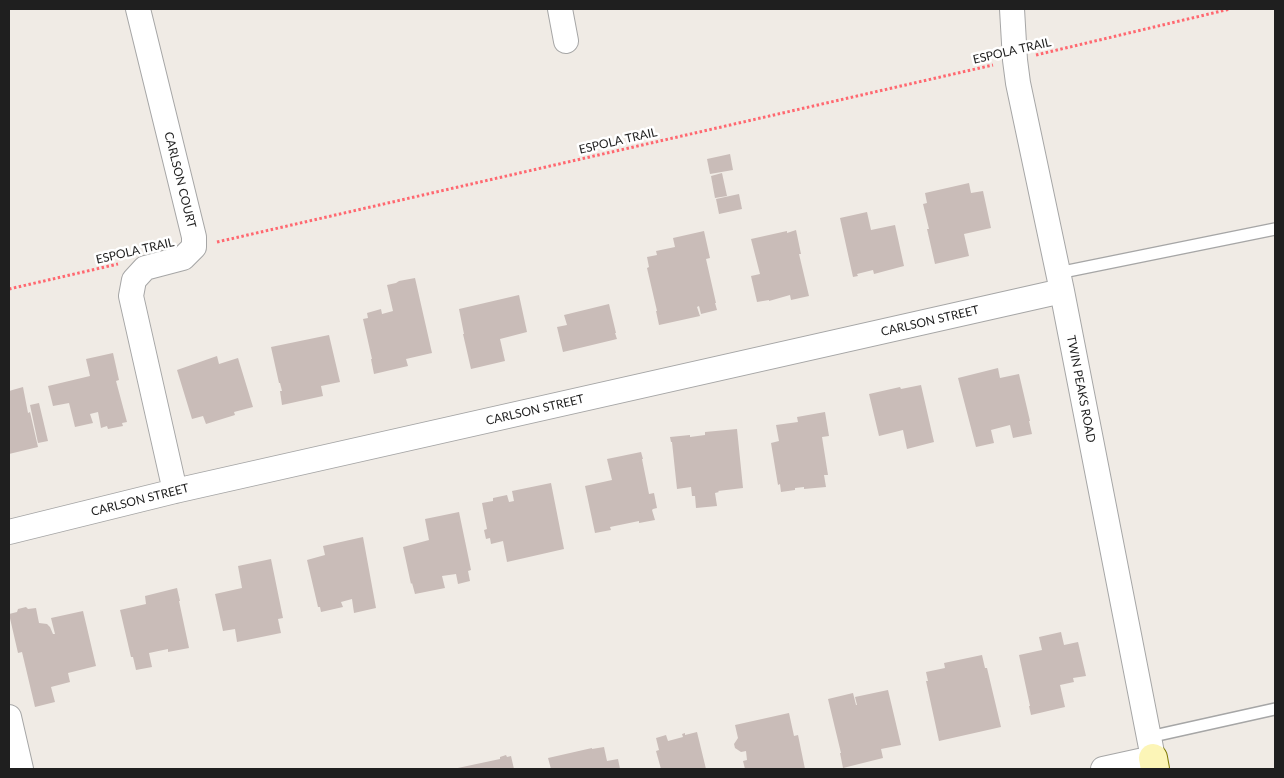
<!DOCTYPE html>
<html>
<head>
<meta charset="utf-8">
<style>
	body { margin:0 }
	#map { position:relative; width:1284px; height:778px; overflow:hidden; background:#f0ebe5; font-family:Lato,sans-serif }
	canvas { display:block }
	.frame { position:absolute; inset:0; border:10px solid #1f1f1f; pointer-events:none }
</style>
</head>
<body>
<div id="map">
<canvas width="1284" height="778"></canvas>
<div class="frame"></div>
</div>
<script>
const ctx = document.querySelector('canvas').getContext('2d');
ctx.lineJoin = 'round';
function fillPath(path, color) {
  ctx.fillStyle = color;
  ctx.fill(path, 'evenodd');
}
function trace(path, color, width, dash) {
  ctx.strokeStyle = color;
  ctx.lineWidth = width;
  ctx.lineCap = dash ? 'butt' : 'round';
  ctx.setLineDash(dash || []);
  ctx.stroke(path);
}
function drawText(font, color, halo, rows, align = 'center') {
  ctx.font = font + ' Lato,sans-serif';
  ctx.lineWidth = 5;
  ctx.setLineDash([]);
  ctx.textBaseline = 'middle';
  ctx.strokeStyle = halo;
  ctx.fillStyle = color;
  for (const [text, x, y, turn = 0] of rows) {
    ctx.save();
    ctx.translate(x, y);
    ctx.rotate((+turn || 0) * Math.PI / 180);
    ctx.textAlign = isNaN(turn) ? turn : align;
    if (halo) ctx.strokeText(text, 0, 0);
    ctx.fillText(text, 0, 0);
    ctx.restore();
  }
}
const building = new Path2D(`
	M730 154 733 170 710 174 707 159Z
	M722 173 727 196 715 198 711 176Z
	M969 183 971 193 983 191 991 228 964 234 969 256 935 264 927 229H929L923 204 927 203 925 193Z
	M739 194 742 209 719 214 716 199Z
	M867 212 871 230 895 225 904 266 874 274 873 270 857 274 858 276 853 277 840 218Z
	M796 230 801 254H799L809 296 791 300 790 295 769 301V300L757 302 751 276 760 274 751 239 787 231V233Z
	M704 231 710 258 706 259 716 303H715L717 310 701 314 699 306 697 307 700 316 659 325 656 311H657L647 268 649 267 647 257 657 255 656 251 675 247 673 238Z
	M415 278 432 353 406 359 408 366 374 374 371 359H372L363 319 368 318 367 313 381 309 382 314 393 311 387 285 396 283 399 281Z
	M519 295 527 332 500 339 505 361 471 369 463 334H464L459 309Z
	M609 304 616 333H615L617 339 563 352 557 327 567 325 564 315Z
	M329 335 340 382 321 386 323 396 282 405 280 391H282L280 383H279L271 347Z
	M113 353 119 380 116 381 127 422 122 423 123 426 108 429 107 426 101 428 98 412 90 414 93 423 75 427 69 403 53 406 48 386 90 376 86 359Z
	M217 356 219 364 238 358 253 407 234 412 235 415 206 424 203 416 192 419 177 370Z
	M998 368 1000 378 1019 374 1030 421H1029L1032 434 1013 438 1010 425 991 430 994 443 976 447 958 378Z
	M921 385 934 442 907 449 903 430 879 436 869 394 900 387 901 389Z
	M23 387 28 413 30 412 38 447 9 454V391Z
	M39 403 48 441 38 443 30 405Z
	M825 412 829 436 822 437 828 475H824L826 487 804 489V487L795 488V490L781 492 780 484 778 485 771 443 779 441 776 425 798 422 797 417Z
	M737 429 743 488 718 491 719 492 715 493 717 506 696 508 695 496H692L691 487 677 489 672 442H671L670 437 690 435V437L705 435V432Z
	M641 452 643 459H642L649 494 654 493 657 508 653 509 652 510 655 520 639 523V521L610 527 611 530 595 533 585 486 612 480 607 459Z
	M551 483 564 549 507 562 503 541 491 544 490 538 486 539 484 530 487 529 482 503 493 501V498L507 495 509 502 514 501 512 491Z
	M459 512 471 570 468 571 470 581 458 584 456 574 442 576 445 588 415 594 412 583 411 584 403 547 429 540 425 519Z
	M363 537 376 608 354 613 352 599 341 602 343 607 321 612 320 607H318L307 560 325 555 323 546Z
	M271 559 283 618 278 619 281 633 237 642 235 629 223 631 215 594 242 588 238 566Z
	M177 588 180 601H179L189 648 168 652V649L149 653 152 667 136 670 133 657H131L120 610 146 604 145 596Z
	M26 607 28 609 36 608 39 623 47 624 50 627 53 634H55L51 618 83 611 96 666 68 673 70 682 51 687 55 702 35 707 22 652 18 653 9 614 17 612 18 609Z
	M1061 632 1064 645 1078 642 1086 676 1073 678 1074 682 1060 685 1065 707 1031 715 1029 706H1030L1019 655 1042 650 1039 637Z
	M982 655 985 668H987L1001 727 939 741 926 681H928L926 672 945 668 944 663Z
	M888 690 901 745 881 749 883 758 843 768 840 753H841L828 699 853 693 856 705H857L855 697Z
	M789 713 794 736 798 735 805 769H745L743 761 747 760 746 751 741 752 735 748 734 744 738 738 735 725Z
	M697 732 706 769H661L656 751 659 750 656 738 666 735 668 741 683 737 682 734 685 733V735Z
	M604 747 607 761 618 759 620 769H551L548 758 592 748V749Z
	M506 755 507 757 511 756 514 769H453L500 759V757Z`);
const path = new Path2D(`
	M1036 55 1230 9
	M217 242 993 65
	M9 289 118 264`);
const lane = new Path2D(`
	M1058 273 1275 229
	M1149 737 1275 709`);
const street = new Path2D(`
	M138 9 194 237V247L183 258 145 268 134 280 131 296 175 491
	M560 9 566 41
	M1012 9 1015 60 1018 83 1062 291 1153 758 1103 769
	M9 532 175 491 1062 291
	M9 717 21 769`);
const secondary = new Path2D(`
	M1153 758 1155 769`);
const streetNames = [
	["ESPOLA TRAIL",1012,51,-13],
	["ESPOLA TRAIL",618,141,-13],
	["CARLSON COURT",180,180,76],
	["ESPOLA TRAIL",135,251,-13],
	["CARLSON STREET",930,321,-13],
	["TWIN PEAKS ROAD",1081,389,79],
	["CARLSON STREET",535,410,-13],
	["CARLSON STREET",140,500,-14]
];
fillPath(building, '#c9bcb8');
trace(lane, '#a6a6a6', 14);
trace(street, '#a6a6a6', 26);
trace(secondary, '#7d7700', 30);
trace(path, '#ff6870', 3, [2.5, 2.5]);
trace(lane, '#fff', 11);
trace(street, '#fff', 24);
trace(secondary, '#fcf5b7', 28);
drawText('12px', '#1f1f1f', '#fff', streetNames);
</script>
</body>
</html>
